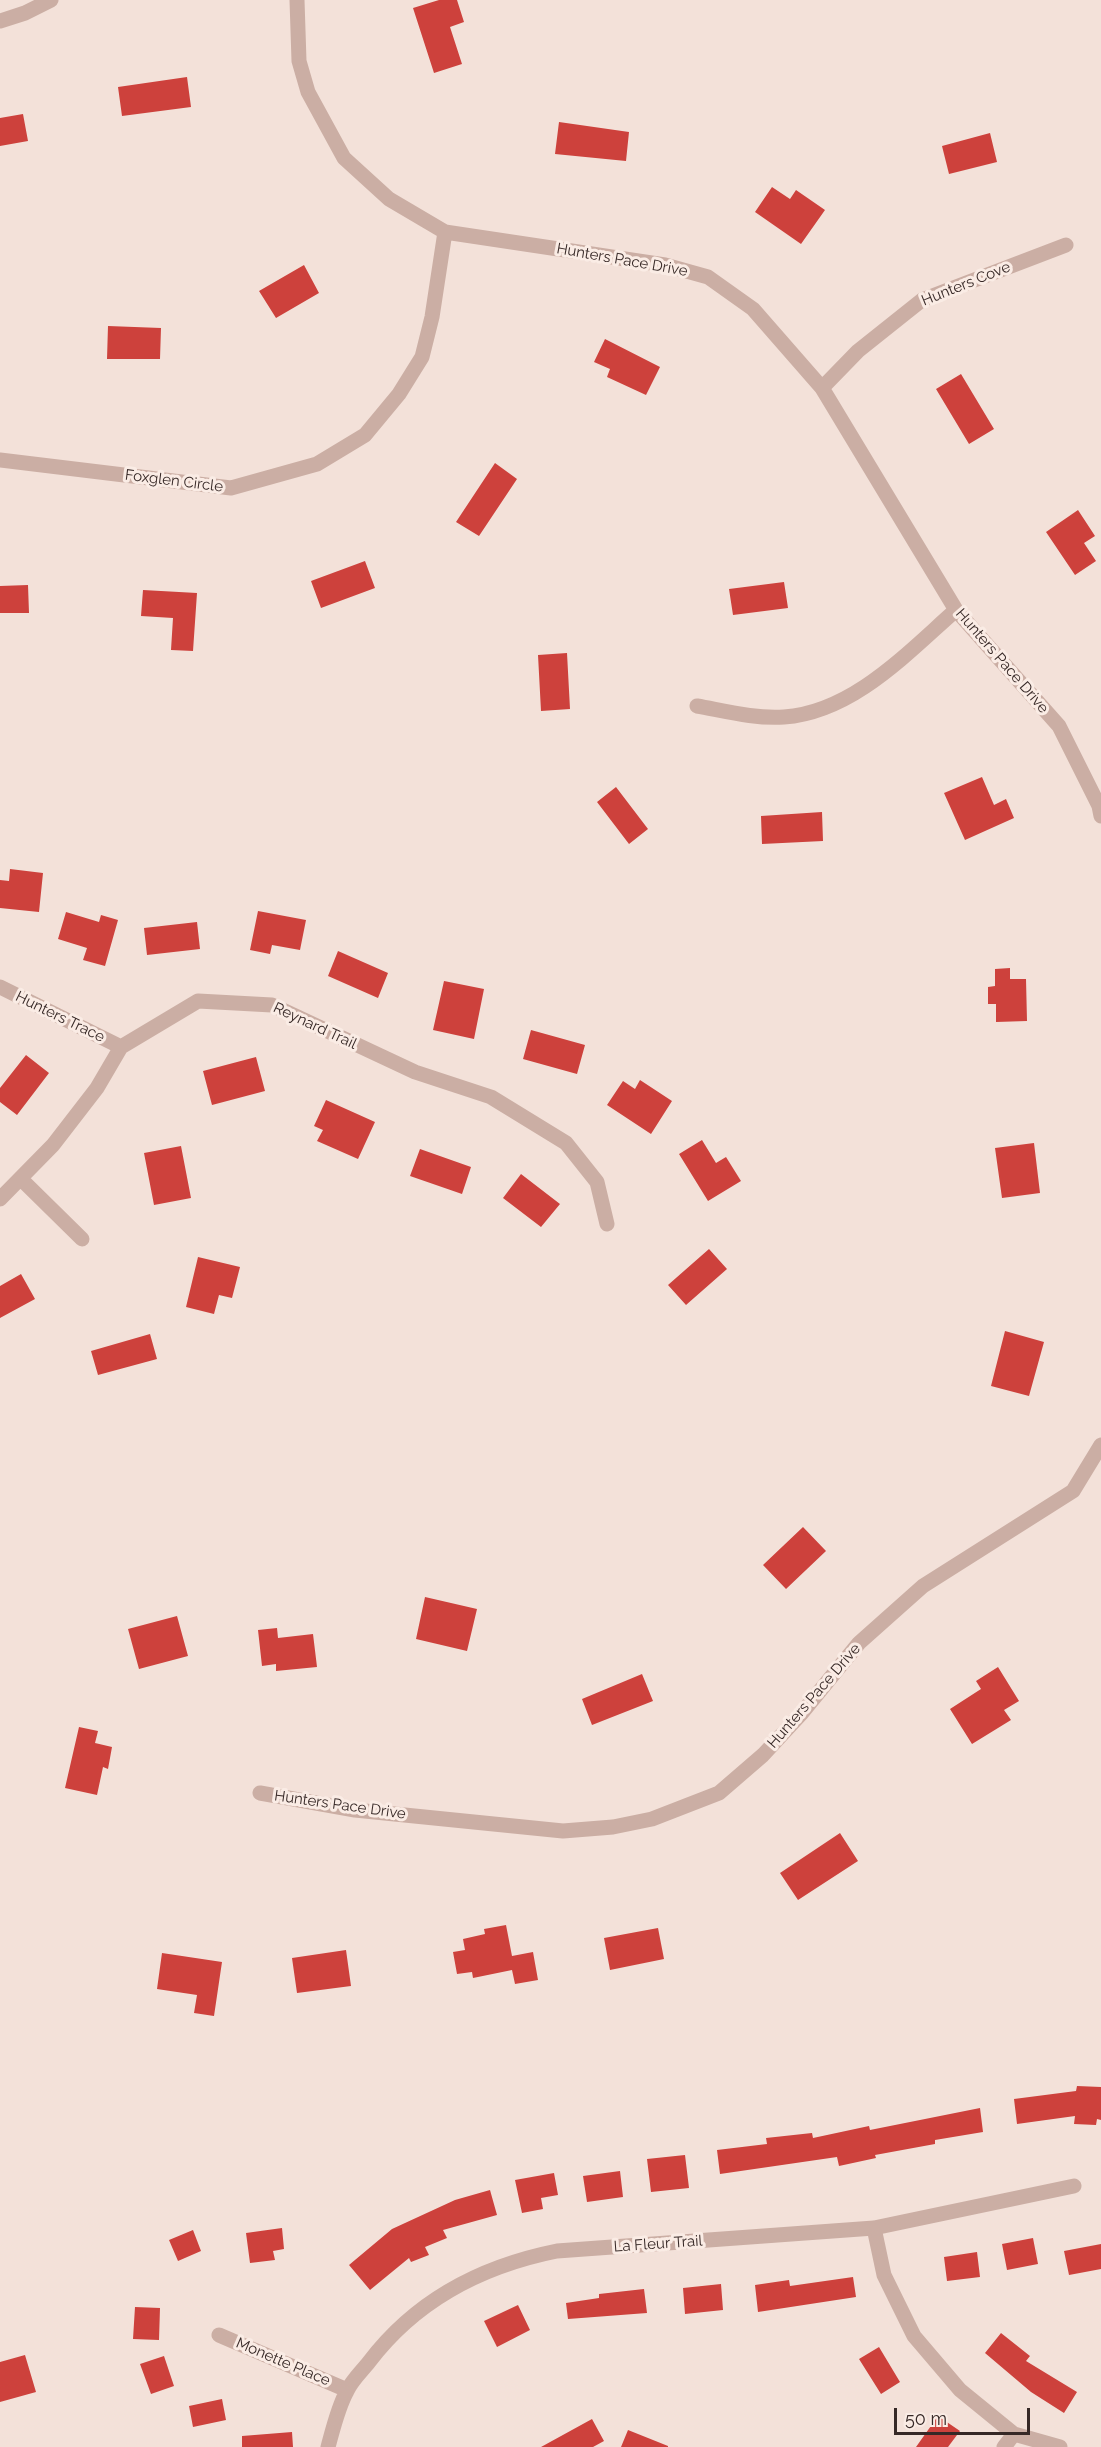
<!DOCTYPE html>
<html>
<head>
<meta charset="utf-8">
<style>
	body { margin:0 }
	#map { position:relative; width:1101px; height:2447px; overflow:hidden; background:#f3e1d9; font-family:Raleway,sans-serif }
	canvas { display:block }
	.scale { position:absolute; left:894px; top:2408px; width:136px; height:27px; box-sizing:border-box; border:3px solid #362826; border-top:0; padding-left:8px; font-size:18px; line-height:21px; white-space:nowrap; color:#362826; -webkit-text-stroke:4px #faece5; paint-order:stroke }
</style>
</head>
<body>
<div id="map">
<canvas width="1101" height="2447"></canvas>
<div class="scale">50 m</div>
</div>
<script>
const ctx = document.querySelector('canvas').getContext('2d');
ctx.lineJoin = 'round';
function fillPath(path, color) {
  ctx.fillStyle = color;
  ctx.fill(path, 'evenodd');
}
function trace(path, color, width, dash) {
  ctx.strokeStyle = color;
  ctx.lineWidth = width;
  ctx.lineCap = dash ? 'butt' : 'round';
  ctx.setLineDash(dash || []);
  ctx.stroke(path);
}
function drawText(font, color, halo, rows, align = 'center') {
  ctx.font = font + ' Raleway,sans-serif';
  ctx.lineWidth = 6;
  ctx.setLineDash([]);
  ctx.textBaseline = 'middle';
  ctx.strokeStyle = halo;
  ctx.fillStyle = color;
  for (const [text, x, y, turn = 0] of rows) {
    ctx.save();
    ctx.translate(x, y);
    ctx.rotate((+turn || 0) * Math.PI / 180);
    ctx.textAlign = isNaN(turn) ? turn : align;
    if (halo) ctx.strokeText(text, 0, 0);
    ctx.fillText(text, 0, 0);
    ctx.restore();
  }
}
const building = new Path2D(`
	M439 0H457L464 22 450 27 462 64 434 73 413 8Z
	M187 77 191 107 122 116 118 87Z
	M23 114 28 141 0 146V118Z
	M559 122 629 132 626 161 555 154Z
	M990 133 997 162 949 174 942 146Z
	M772 187 790 199 796 190 825 210 801 244 755 212Z
	M304 265 319 293 276 318 259 291Z
	M108 326 161 328 160 359H107Z
	M605 339 660 367 646 395 607 377 610 369 594 362Z
	M961 374 994 429 969 444 936 389Z
	M495 463 517 479 479 536 456 522Z
	M1078 510 1095 536 1084 543 1096 561 1075 575 1046 532Z
	M365 561 375 588 321 608 311 581Z
	M784 582 788 608 733 615 729 589Z
	M28 585 29 613H0V586Z
	M143 590 197 593 193 651 171 650 173 618 141 616Z
	M567 653 570 709 541 711 538 655Z
	M982 777 994 805 1006 799 1014 818 965 840 944 793Z
	M616 787 648 829 629 844 597 802Z
	M822 812 823 841 762 844 761 816Z
	M10 869 43 873 39 912 0 908V880L9 881Z
	M258 911 306 920 300 950 272 945 270 954 250 950Z
	M66 912 99 922 101 915 118 920 105 966 83 960 87 948 58 939Z
	M197 922 200 949 147 955 144 928Z
	M338 951 388 973 378 998 328 976Z
	M1010 968V979H1026L1027 1021 996 1022V1004H988V987L995 986V969Z
	M444 981 484 989 474 1039 433 1030Z
	M531 1030 585 1045 577 1074 523 1059Z
	M26 1055 49 1073 17 1115 0 1102V1088Z
	M256 1057 265 1091 212 1105 203 1071Z
	M640 1080 672 1101 651 1134 607 1105 623 1081 635 1089Z
	M326 1100 375 1122 358 1159 317 1141 323 1130 314 1126Z
	M702 1140 716 1163 726 1157 741 1181 708 1201 679 1154Z
	M1034 1143 1040 1193 1002 1198 995 1148Z
	M181 1146 191 1198 154 1205 144 1153Z
	M420 1149 471 1167 462 1194 410 1176Z
	M521 1174 560 1204 541 1227 503 1198Z
	M709 1249 727 1269 686 1305 668 1285Z
	M198 1257 240 1267 232 1298 219 1295 214 1314 186 1307Z
	M21 1274 35 1299 0 1318V1286Z
	M1005 1331 1044 1342 1029 1396 991 1386Z
	M150 1334 157 1359 98 1375 91 1351Z
	M803 1527 826 1551 786 1589 763 1565Z
	M425 1597 477 1609 467 1651 416 1639Z
	M177 1616 188 1656 139 1669 128 1629Z
	M277 1628 278 1638 313 1634 317 1667 276 1671V1664L262 1666 258 1630Z
	M998 1667 1019 1701 1004 1710 1011 1720 972 1744 950 1709 981 1689 976 1681Z
	M642 1674 653 1701 592 1725 582 1699Z
	M79 1727 98 1731 95 1743 112 1747 108 1769 103 1767 97 1795 65 1788Z
	M840 1833 858 1861 798 1900 780 1873Z
	M506 1925 512 1956 533 1952 538 1980 515 1984 512 1970 473 1978 472 1972 457 1974 453 1952 465 1950 463 1939 485 1934 484 1929Z
	M658 1928 664 1959 610 1970 604 1938Z
	M346 1950 351 1986 297 1993 292 1958Z
	M162 1953 222 1962 214 2016 194 2013 197 1995 157 1989Z
	M1077 2086 1101 2087V2120L1097 2119 1096 2125 1074 2124 1075 2116 1017 2124 1014 2099 1076 2091Z
	M980 2108 983 2132 935 2140V2144L875 2155 876 2158 839 2166 837 2157 720 2174 717 2150 767 2144 766 2138 812 2133 813 2138 869 2126 870 2130Z
	M685 2155 689 2188 651 2192 647 2159Z
	M620 2171 623 2197 587 2202 583 2176Z
	M554 2173 558 2195 541 2198 543 2209 522 2213 515 2180Z
	M490 2190 497 2215 443 2230 447 2238 425 2247 429 2255 411 2262 409 2258 370 2290 349 2265 392 2229 455 2200Z
	M282 2228 284 2249 273 2251 275 2260 250 2263 246 2233Z
	M193 2230 201 2251 178 2261 169 2240Z
	M1033 2238 1038 2264 1007 2270 1002 2244Z
	M1101 2244V2269L1069 2275 1064 2251Z
	M977 2252 980 2277 947 2281 944 2257Z
	M853 2277 856 2297 758 2312 755 2285 789 2280 790 2286Z
	M721 2284 723 2310 685 2314 683 2288Z
	M644 2289 647 2313 568 2319 566 2303 599 2298V2294Z
	M518 2305 530 2330 497 2347 484 2321Z
	M135 2307 160 2308 159 2340 133 2339Z
	M1001 2333 1030 2356 1026 2361 1077 2392 1064 2413 1031 2392 985 2353Z
	M879 2347 900 2382 881 2394 859 2359Z
	M25 2355 36 2392 0 2402V2362Z
	M164 2356 174 2386 151 2394 140 2364Z
	M222 2399 226 2420 193 2427 189 2406Z
	M938 2416 960 2431 948 2447H916Z
	M592 2419 604 2441 593 2447H541Z
	M628 2430 668 2446V2447H621Z
	M292 2432 293 2447H242V2436Z`);
const street = new Path2D(`
	M297 0 299 61 308 92 344 158 389 199 445 232 665 265 708 277 753 309 822 388 956 610 1059 726 1099 806 1101 816
	M0 21 25 13 51 0
	M822 388 858 351 922 300 1066 245
	M0 460 231 488 317 464 365 435 399 394 422 357 432 317 445 232
	M697 706C725 711 755 719 784 717 853 712 907 653 956 610
	M0 987 121 1047
	M21 1179 82 1239
	M0 1199 53 1145 97 1088 121 1047 198 1001 272 1005 415 1072 491 1097 566 1143 597 1182 607 1224
	M260 1793 355 1810 563 1831 613 1827 652 1819 719 1793 763 1755 801 1714 859 1643 923 1586 1073 1491 1101 1445
	M874 2228 884 2275 914 2336 960 2390 1014 2434 1060 2447
	M219 2335 347 2390
	M328 2447C333 2429 338 2407 347 2391 352 2380 362 2371 369 2362 416 2300 482 2266 557 2251L874 2228 1074 2186
	M1004 2447 1014 2434`);
const streetNames = [
	["Hunters Pace Drive",622,260,10],
	["Hunters Cove",966,284,-22],
	["Foxglen Circle",174,481,7],
	["Hunters Pace Drive",1002,661,49],
	["Hunters Trace",60,1017,26],
	["Reynard Trail",315,1026,25],
	["Hunters Pace Drive",814,1696,-49],
	["Hunters Pace Drive",340,1805,8],
	["La Fleur Trail",658,2244,-4],
	["Monette Place",283,2362,23]
];
fillPath(building, '#cd413c');
trace(street, '#cbaea4', 15);
drawText('15px', '#362826', '#faece5', streetNames);
</script>
</body>
</html>
